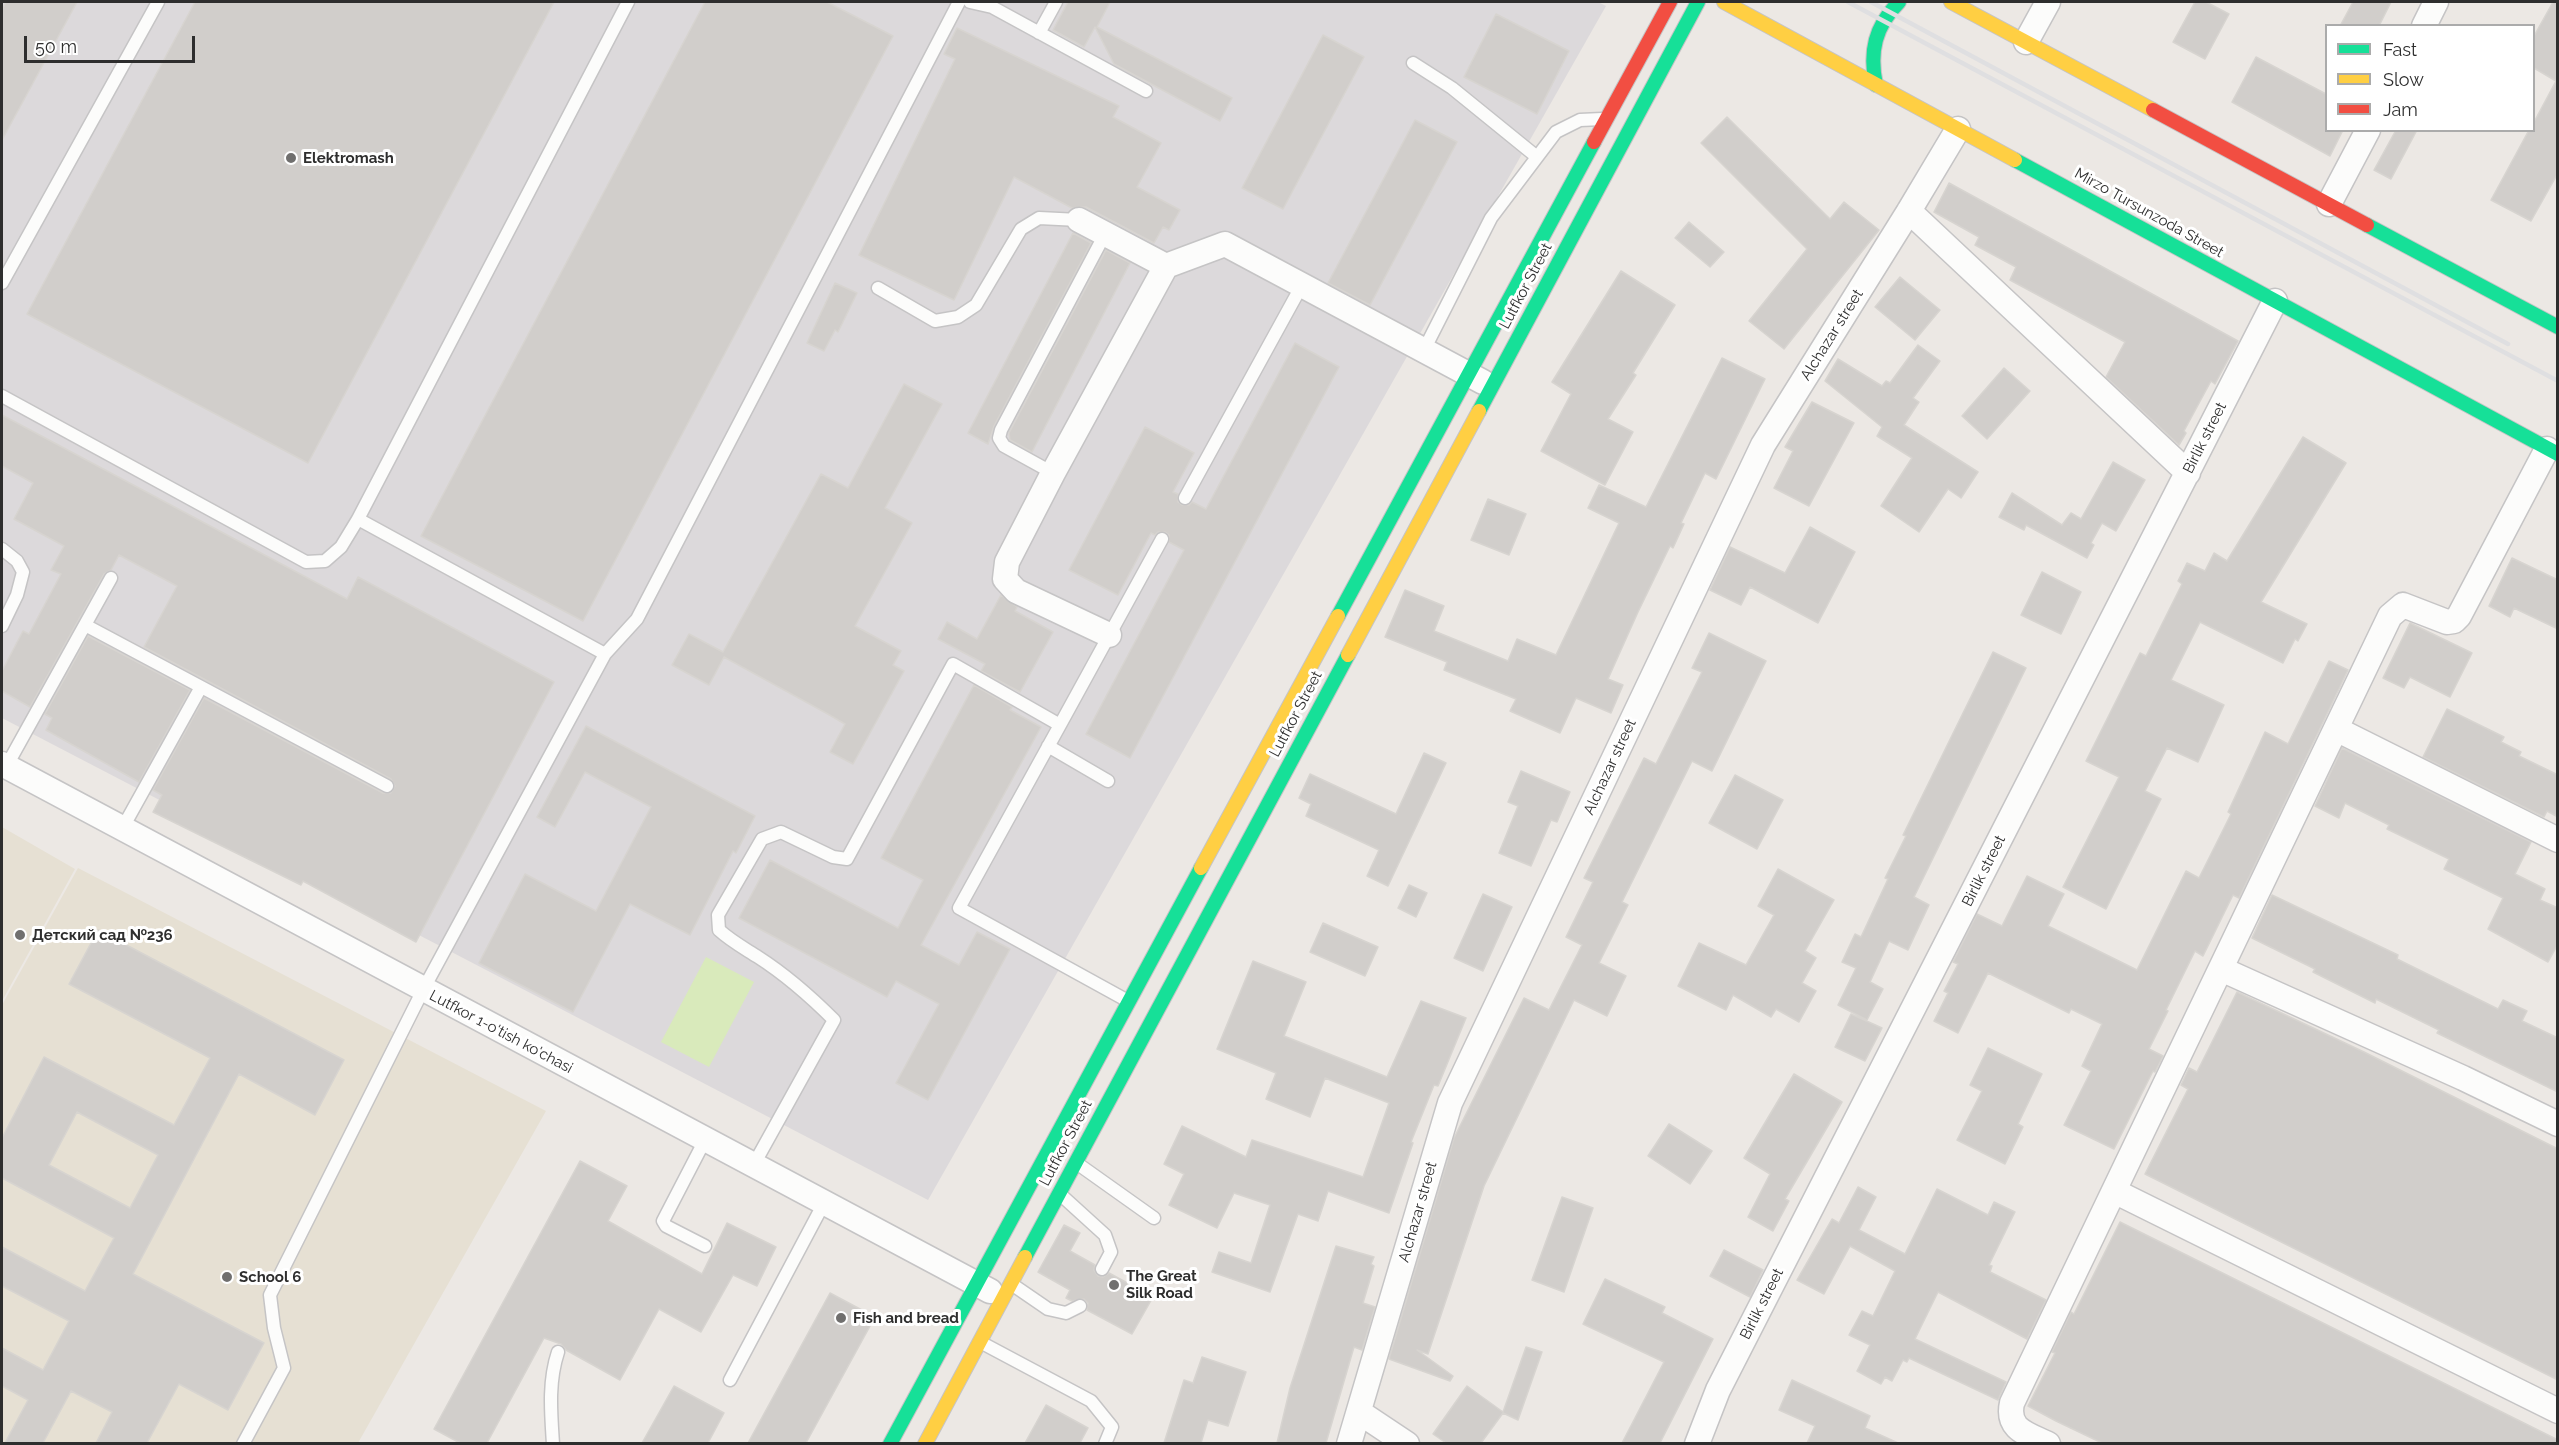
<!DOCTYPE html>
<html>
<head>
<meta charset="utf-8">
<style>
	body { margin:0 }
	#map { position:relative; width:2559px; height:1445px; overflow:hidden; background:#ece8e4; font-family:Raleway,sans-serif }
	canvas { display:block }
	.frame { position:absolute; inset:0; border:3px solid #2e2e2e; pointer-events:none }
	.legend { position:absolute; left:2325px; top:24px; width:210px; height:108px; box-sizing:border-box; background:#fff; border:2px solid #ababab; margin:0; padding:8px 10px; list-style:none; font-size:18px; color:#2e2e2e }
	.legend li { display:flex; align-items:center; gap:12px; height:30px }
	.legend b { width:30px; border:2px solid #ababab }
	.scale { position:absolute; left:24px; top:36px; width:171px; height:27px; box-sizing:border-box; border:3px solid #2e2e2e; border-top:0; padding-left:8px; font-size:18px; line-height:21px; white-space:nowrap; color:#2e2e2e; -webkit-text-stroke:4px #fff; paint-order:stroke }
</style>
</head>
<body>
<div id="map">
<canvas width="2559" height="1445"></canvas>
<div class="frame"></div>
<ul class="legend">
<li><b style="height:8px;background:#16e098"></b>Fast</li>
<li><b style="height:8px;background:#ffcf43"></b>Slow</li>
<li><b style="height:8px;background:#f24e42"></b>Jam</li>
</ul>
<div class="scale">50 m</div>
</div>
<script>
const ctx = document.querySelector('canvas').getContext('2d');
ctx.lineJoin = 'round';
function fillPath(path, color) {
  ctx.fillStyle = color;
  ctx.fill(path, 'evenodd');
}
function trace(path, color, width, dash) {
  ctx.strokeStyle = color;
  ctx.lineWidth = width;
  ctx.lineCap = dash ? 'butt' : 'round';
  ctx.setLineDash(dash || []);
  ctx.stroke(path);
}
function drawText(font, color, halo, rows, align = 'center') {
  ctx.font = font + ' Raleway,sans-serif';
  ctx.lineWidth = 6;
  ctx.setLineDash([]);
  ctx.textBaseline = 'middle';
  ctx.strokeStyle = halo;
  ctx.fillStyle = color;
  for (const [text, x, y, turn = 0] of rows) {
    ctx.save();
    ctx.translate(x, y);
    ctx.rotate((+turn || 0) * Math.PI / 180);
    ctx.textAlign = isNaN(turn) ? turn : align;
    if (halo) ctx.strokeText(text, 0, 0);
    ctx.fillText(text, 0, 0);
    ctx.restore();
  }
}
const industrial = new Path2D(`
	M2 2H1598L1606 6 928 1200 2 718Z`);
const education = new Path2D(`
	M2 827 75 869 2 1001Z
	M78 868 546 1111 358 1443 2 1444V1005Z`);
const pitch = new Path2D(`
	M706 957 754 982 709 1067 661 1042Z`);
const building = new Path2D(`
	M6 2H77L2 140V10Z
	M195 2H554L308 463 27 314Z
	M705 2H827L893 36 583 621 421 536Z
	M1068 2H1110L1097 27 1232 98 1220 121 1114 64 1095 27 1084 47 1053 30Z
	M2195 2H2206L2229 14 2205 59 2173 42Z
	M2353 2H2391L2379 26H2340Z
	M2553 2H2558V173L2531 221 2491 200 2529 130H2534V122L2556 81 2534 68V36Z
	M1496 14 1569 51 1537 114 1464 77Z
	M957 28 1119 106 1113 117 1161 143 1137 187 1180 210 1169 230 1163 227 1154 243 1086 207 1072 208 1014 177 954 300 859 255 955 59 944 54Z
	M1323 35 1364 57 1283 209 1242 188Z
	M2256 57 2326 94V130H2343L2330 156 2232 102Z
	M1727 117 1830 219 1844 202 1879 230 1784 349 1749 321 1807 249 1701 143Z
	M1415 120 1457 142 1370 305 1328 283Z
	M2396 130H2417L2391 179 2374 170Z
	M1949 183 2238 341 2215 384 2211 381 2184 431 2186 433 2179 445 2106 377 2125 342 2010 280 2016 267 1975 245 1979 237 1934 212Z
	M1689 222 1724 252 1710 267 1675 238Z
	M1073 233 1091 243 994 426 988 444 968 433Z
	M1106 250 1130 263 1032 452 1010 440 1009 433Z
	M1621 271 1675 305 1633 373 1636 375 1608 419 1633 432 1605 485 1541 451 1571 394 1552 382Z
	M1900 277 1940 310 1915 340 1875 307Z
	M835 283 857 293 838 332 835 330 824 351 807 343Z
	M1295 343 1339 367 1130 758 1086 734 1184 550 1169 542V535L1165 532H1158L1155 535 1151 533 1118 595 1069 570 1145 427 1194 453 1173 492 1178 494V502L1182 505H1189L1192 502 1206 509Z
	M1918 345 1940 361 1913 398 1919 402 1904 425 1978 472 1961 498 1948 489 1919 532 1881 506 1912 458 1877 436 1882 427 1825 381 1838 359 1882 386 1886 381 1890 383Z
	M1722 358 1765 379 1716 479 1705 473 1681 523 1684 524 1673 548 1670 546 1638 612 1608 679 1623 685 1611 713 1576 698 1560 733 1510 711 1516 699 1444 670 1447 662 1385 637 1405 590 1444 606 1434 631 1508 661 1517 639 1556 655 1619 523 1588 508 1599 485 1646 507Z
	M2004 368 2030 391 1987 439 1962 416Z
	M904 384 942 404 885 508 912 523 855 626 901 651 893 665 904 671 853 764 830 752 845 724 826 713 724 657 709 685 672 665 689 634 723 652 821 474 848 488Z
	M1812 402 1854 423 1809 506 1774 488 1793 451 1785 447Z
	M2 415 347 599 358 577 554 682 416 942 303 881 301 885 153 812 162 795 153 790 204 698 383 793H391L395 786 391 779 144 647 177 586 119 555 111 570 104 574 30 707 2 691V671L23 631 29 634 61 574 51 570 64 546 14 519 33 483 2 466Z
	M2303 437 2346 463 2261 602 2307 624 2298 641 2295 639 2283 663 2200 622 2171 680 2224 705 2198 762 2167 748 2145 791 2161 799 2106 909 2063 887 2119 777 2086 761 2140 653 2146 656 2182 584 2178 581 2187 563 2205 571 2214 553 2227 561Z
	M2113 462 2145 480 2116 531 2102 523 2091 543 2094 545 2087 558 2026 525 2024 530 1999 517 2012 493 2062 525 2071 513 2081 519Z
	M1488 499 1526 514 1509 555 1471 540Z
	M1810 527 1855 552 1818 623 1750 587 1741 605 1710 590 1730 547 1785 573Z
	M2512 558 2558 580V629L2514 608 2510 617 2489 606Z
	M2042 572 2081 592 2061 634 2021 615Z
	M1001 595 1017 607 1015 611 1053 632 1020 692 981 671 985 664 938 639 947 622 977 639Z
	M2410 623 2472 653 2450 697 2410 677 2404 688 2383 678Z
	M1709 633 1766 661 1712 771 1692 761 1622 902 1628 905 1599 963 1626 976 1607 1016 1574 1000 1484 1186 1428 1354 1417 1350 1453 1376 1450 1381 1389 1359 1454 1138 1524 998 1549 1010 1582 945 1566 937 1593 882 1584 878 1644 758 1656 764 1702 672 1692 668Z
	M88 636 190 690 139 782 46 730 52 718 45 714Z
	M1993 652 2026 668 1914 897 1929 905 1908 950 1889 941 1870 982 1883 989 1867 1020 1838 1005 1856 968 1842 962 1855 934 1861 937 1888 879 1885 878 1906 836 1903 835Z
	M2329 661 2348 670 2239 898 2233 895 2203 956 2195 951 2166 1010 2168 1011 2149 1049 2163 1056 2155 1072 2153 1071 2114 1149 2064 1125 2091 1071 2082 1066 2102 1024 2071 1009 2069 1013 1988 973 1958 1033 1934 1021 1948 993 1944 991 1958 964 1953 962 1977 914 2002 926 2027 876 2064 894 2048 926 2137 970 2186 871 2199 878 2231 814 2228 812 2265 732 2288 744Z
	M974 685 1012 707 1010 710 1041 727 921 945 959 965 977 932 1010 949 928 1100 896 1083 939 1004 896 981 887 997 739 918 770 860 898 928 923 880 881 858Z
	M2447 709 2504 737 2501 742 2521 752 2519 756 2558 775V817L2547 811 2544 817 2423 757Z
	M586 726 755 816 736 853 733 851 690 935 630 904 573 1012 479 963 525 874 596 911 651 807 585 772 555 827 537 817Z
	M2342 748 2531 842 2515 874 2545 889 2540 900 2558 908V944L2548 962 2488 929 2503 898 2444 869 2449 859 2387 829 2389 825 2345 803 2339 818 2315 806Z
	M1424 753 1446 763 1388 886 1367 876 1379 850 1306 816 1311 804 1299 798 1310 774 1396 814Z
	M1521 771 1570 792 1557 822 1551 820 1531 866 1499 853 1518 806 1508 802Z
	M1735 775 1783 800 1757 849 1709 823Z
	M1778 869 1834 900 1805 951 1816 958 1802 983 1816 991 1799 1022 1776 1009 1771 1017 1733 995 1726 1010 1678 986 1699 943 1746 965 1774 915 1758 906Z
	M1409 885 1427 893 1416 917 1398 908Z
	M1483 894 1512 907 1483 971 1454 958Z
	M2272 895 2398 955 2397 959 2498 1009 2503 1000 2527 1011 2522 1021 2558 1038V1092L2437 1033 2439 1030 2376 999 2375 1003 2313 972 2315 969 2252 938Z
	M1323 923 1378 947 1365 976 1310 952Z
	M98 930 344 1060 315 1115 239 1074 133 1274 264 1343 228 1410 179 1384 147 1443H96L112 1412 71 1391 43 1443H5L28 1400 2 1386V1348L43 1370 69 1321 2 1286V1247L85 1291 114 1238 2 1178V1138L44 1057 174 1125 210 1058 69 984ZM77 1112 158 1155 130 1208 49 1165Z
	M1253 961 1306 982 1284 1036 1387 1077 1421 1001 1466 1018 1438 1086 1434 1085 1411 1142 1413 1143 1389 1213 1328 1191 1318 1221 1298 1214 1270 1292 1212 1272 1219 1252 1251 1263 1270 1205 1234 1193 1217 1228 1169 1205 1184 1174 1164 1164 1182 1126 1246 1157 1252 1140 1363 1177 1389 1103 1325 1078 1310 1117 1266 1099 1276 1073 1217 1049Z
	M2237 992 2364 1052 2558 1149V1380L2145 1174 2188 1089 2181 1085 2189 1068 2197 1072Z
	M1851 1014 1882 1028 1865 1061 1835 1047Z
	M1988 1048 2042 1074 2018 1124 2023 1127 2005 1164 1957 1140 1982 1091 1970 1085Z
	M1794 1074 1842 1102 1785 1199 1789 1201 1773 1231 1748 1217 1770 1174 1744 1158Z
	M1669 1124 1712 1151 1690 1184 1648 1156Z
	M580 1161 627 1186 608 1221 702 1274 727 1223 776 1247 757 1286 733 1275 701 1332 659 1309 620 1380 566 1350 561 1344 544 1338 487 1443H460L434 1429Z
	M1858 1187 1876 1197 1859 1230 1905 1254 1937 1189 1988 1215 1994 1202 2015 1212 1989 1265 1992 1266 1990 1272 2046 1300 2027 1339 1938 1292 1915 1339 2006 1382 1998 1400 1909 1358 1907 1362 1903 1360 1892 1381 1885 1377 1881 1384 1857 1371 1870 1345 1849 1335 1862 1311 1873 1316 1895 1271 1850 1246 1824 1294 1797 1280 1832 1219 1839 1223Z
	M1562 1197 1593 1208 1564 1292 1532 1280Z
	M2120 1222 2558 1440V1443H2102L2056 1421 2028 1406 2055 1353 2052 1352 2071 1312 2074 1314Z
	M1064 1225 1080 1233 1070 1251 1095 1265 1094 1270 1098 1276 1103 1277 1109 1273 1153 1297 1132 1334 1087 1310 1088 1303 1084 1299 1072 1301 1066 1298 1070 1290 1038 1272Z
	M1336 1246 1374 1257 1371 1264 1374 1266 1363 1303 1375 1307 1362 1350 1354 1347 1326 1443H1277L1290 1388Z
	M1724 1250 1763 1270 1750 1297 1710 1276Z
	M1605 1279 1665 1307 1662 1313 1713 1339 1660 1443H1622L1664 1362 1583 1324Z
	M830 1293 875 1317 806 1443H748Z
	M1526 1347 1542 1352 1518 1420 1503 1413 1481 1443H1446L1433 1434 1467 1386 1503 1412Z
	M1202 1357 1246 1372 1228 1426 1208 1420 1201 1443H1164L1184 1380 1193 1383Z
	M1792 1380 1870 1416 1865 1428 1898 1443H1807L1815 1426 1779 1410Z
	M674 1386 724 1413 708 1443H642Z
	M1046 1405 1088 1428 1080 1443H1025Z`);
const lane = new Path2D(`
	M970 2 992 7 1146 91
	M1039 33 1056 2
	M1413 63 1452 88 1537 157
	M2 283 158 2
	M878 288 935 321 958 317 976 305 1021 229 1039 218 1079 220
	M1424 350 1491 218 1556 132 1580 120 1602 119
	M2 396 306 562 325 561 341 547 358 519 628 2
	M1053 473 1004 446 999 438 1001 430 1105 234
	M1185 498 1302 285
	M358 519 605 654
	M2 549 17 561 23 572 17 595 2 626
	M85 625 387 786
	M1060 725 1162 539
	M1048 746 1108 781
	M6 767 111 578
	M122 829 201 687
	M705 1140 663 1221 666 1226 705 1246
	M1078 1164 1154 1218
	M753 1166 834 1020C811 997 786 975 758 957 744 948 731 941 719 930L718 915 762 839 781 832 833 857 847 859 953 664 1060 725 959 908 1128 1001
	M1061 1195 1105 1235 1111 1252 1102 1269
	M1013 1285 1048 1309 1066 1313 1080 1306
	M982 1343 1091 1401 1112 1427 1105 1444
	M730 1380 824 1203
	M243 1444 284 1368 274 1328 270 1295 423 990 605 654 637 619 959 2
	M553 1444C551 1413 548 1382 558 1352`);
const street = new Path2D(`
	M2424 26 2436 2
	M2026 42 2048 2
	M2329 204 2368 130
	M1909 211 2188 473
	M1079 220 1166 266 1225 244 1483 382
	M1109 635 1016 591 1005 579 1007 562 1053 473 1166 266
	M2336 729 2558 840
	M2 764 990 1291
	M2221 969 2463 1078 2558 1124
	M2114 1191 2558 1411
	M1359 1412 1407 1444
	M1349 1444 1450 1103 1763 445 1909 211 1958 129
	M1697 1444 1718 1390 2275 301
	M2048 1444C2028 1434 2006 1430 2012 1403L2390 616 2403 605 2447 622 2454 621 2459 616 2547 449`);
const fast = new Path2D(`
	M1876 85C1869 52 1875 26 1899 2
	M2015 160 2558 454
	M2367 225 2558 327
	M1479 411 1698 2
	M1338 616 1594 142
	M1025 1257 1348 655
	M890 1444 1201 868`);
const slow = new Path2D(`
	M1724 2 2015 160
	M1951 2 2153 110
	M1348 655 1479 411
	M1201 868 1338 616
	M925 1444 1025 1257`);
const jam = new Path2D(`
	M2153 110 2367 225
	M1594 142 1670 2`);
const rail = new Path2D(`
	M1848 2 2558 381
	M1871 2 2508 344`);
const markers = [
	[291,158,6,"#706f6e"],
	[20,935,6,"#706f6e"],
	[227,1277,6,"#706f6e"],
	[1114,1285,6,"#706f6e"],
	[841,1318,6,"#706f6e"]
];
const poiNames = [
	["Elektromash",303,158],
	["Детский сад №236",32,935],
	["The Great",1126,1276],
	["Silk Road",1126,1293],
	["School 6",239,1277],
	["Fish and bread",853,1318]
];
const streetNames = [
	["Mirzo Tursunzoda Street",2149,213,29],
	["Lutfkor Street",1526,286,-62],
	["Alchazar street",1832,335,-58],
	["Birlik street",2205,438,-63],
	["Lutfkor Street",1296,714,-62],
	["Alchazar street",1610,767,-65],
	["Birlik street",1984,871,-63],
	["Lutfkor 1-o'tish ko'chasi",501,1032,28],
	["Lutfkor Street",1066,1143,-62],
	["Alchazar street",1418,1212,-74],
	["Birlik street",1762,1304,-63]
];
fillPath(industrial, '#dcd9db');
fillPath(education, '#e6e0d3');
fillPath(pitch, '#d9eabb');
fillPath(building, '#d1cecb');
trace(building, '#d7d4d0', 1.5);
trace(lane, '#c5c4c5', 15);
trace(street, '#c5c4c5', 27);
trace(fast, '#c5c4c5', 16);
trace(slow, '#c5c4c5', 16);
trace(jam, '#c5c4c5', 16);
trace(lane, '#fcfcfb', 12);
trace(street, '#fcfcfb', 24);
trace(fast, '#16e098', 14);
trace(slow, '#ffcf43', 14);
trace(jam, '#f24e42', 14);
trace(rail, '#dfdfe1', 4.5);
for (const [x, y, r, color] of markers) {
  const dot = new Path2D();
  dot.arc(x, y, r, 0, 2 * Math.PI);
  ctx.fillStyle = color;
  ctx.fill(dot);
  trace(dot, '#fff', 2);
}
drawText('bold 15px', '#2e2e2e', '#fff', poiNames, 'left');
drawText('15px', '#2e2e2e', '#fff', streetNames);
</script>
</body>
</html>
